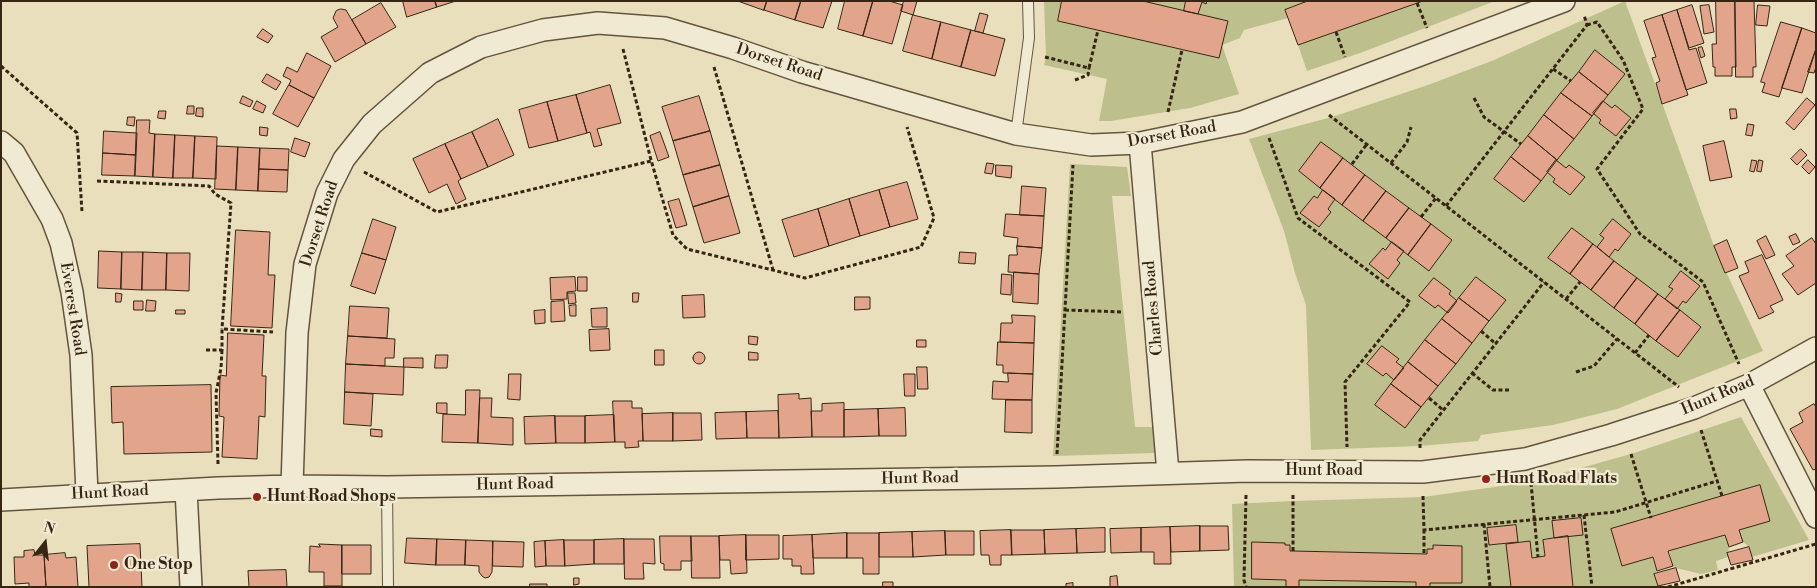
<!DOCTYPE html>
<html>
<head>
<meta charset="utf-8">
<style>
	body { margin:0 }
	#map { position:relative; width:1817px; height:588px; overflow:hidden; background:#e9dfbc; font-family:"Libre Bodoni",serif }
	canvas { display:block }
	.frame { position:absolute; inset:0; border:2px solid #372513; pointer-events:none }
	.north { position:absolute; left:20px; top:518px; width:50px; height:50px; -webkit-text-stroke:4px #f1ead3; paint-order:stroke; rotate:16deg; font-size:14px; font-weight:700; line-height:20px; text-align:center; color:#372513 }
	.north::after { content:''; display:block; margin:auto; width:18px; height:22px; background:#372513; clip-path:polygon(50% 0,100% 100%,50% 72%,0 100%) }
</style>
</head>
<body>
<div id="map">
<canvas width="1817" height="588"></canvas>
<div class="frame"></div>
<div class="north">N</div>
</div>
<script>
const ctx = document.querySelector('canvas').getContext('2d');
ctx.lineJoin = 'round';
function fillPath(path, color) {
  ctx.fillStyle = color;
  ctx.fill(path, 'evenodd');
}
function trace(path, color, width, dash) {
  ctx.strokeStyle = color;
  ctx.lineWidth = width;
  ctx.lineCap = dash ? 'butt' : 'round';
  ctx.setLineDash(dash || []);
  ctx.stroke(path);
}
function drawText(font, color, halo, rows, align = 'center') {
  ctx.font = font + ' "Libre Bodoni",serif';
  ctx.lineWidth = 4.5;
  ctx.setLineDash([]);
  ctx.textBaseline = 'middle';
  ctx.strokeStyle = halo;
  ctx.fillStyle = color;
  for (const [text, x, y, turn = 0] of rows) {
    ctx.save();
    ctx.translate(x, y);
    ctx.rotate((+turn || 0) * Math.PI / 180);
    ctx.textAlign = isNaN(turn) ? turn : align;
    if (halo) ctx.strokeText(text, 0, 0);
    ctx.fillText(text, 0, 0);
    ctx.restore();
  }
}
const green = new Path2D(`
	M1044 1H1062L1058 21 1219 58 1198 14 1202 2 1308 1 1288 18 1244 30 1240 38 1222 45 1239 94 1190 108 1111 121H1099L1107 79 1044 65 1046 57Z
	M1143 1H1186L1184 11Z
	M1423 1H1495L1363 52 1307 71 1298 45Z
	M1625 1 1714 246 1763 351 1617 409 1553 425 1481 435 1478 441 1420 446 1311 450 1306 305 1295 273 1284 231 1249 139 1332 117 1428 85 1494 60Z
	M1070 164 1127 167 1131 196H1112L1135 427H1156V453L1053 456Z
	M1741 417 1809 540 1752 557 1749 547 1743 542 1739 530 1770 521 1760 486 1611 529 1622 566 1653 557 1657 571 1654 574 1658 587H1573L1568 536 1583 535 1581 518 1552 521 1554 538 1543 540 1545 556 1532 558 1530 541 1518 542 1516 525 1488 528 1489 545 1506 544 1511 587H1430V583H1462V546L1434 545 1433 549H1427V554L1293 551H1290L1285 545V543L1252 542V579L1286 580V587H1234L1232 504 1293 501 1423 497 1530 482 1631 454Z
	M1725 535 1729 547 1728 557 1716 561 1718 570 1701 574 1676 568 1673 566 1669 551Z
	M1299 580 1416 582V587H1299Z`);
const building = new Path2D(`
	M403 1H435L437 7 407 17Z
	M435 1H456L437 7Z
	M738 1H767L764 10Z
	M767 1H801L795 20 764 10Z
	M801 1H832L823 28 795 20Z
	M845 1H873L863 36 838 29Z
	M873 1H889L903 5 892 44 863 36Z
	M904 1H917L913 15 901 11Z
	M1062 1H1143L1228 21 1219 58 1058 21Z
	M1186 1H1207L1206 4 1202 2 1198 14 1184 11Z
	M1308 1H1423L1298 45 1285 10Z
	M1716 1H1735L1736 67H1732V76H1715V67H1713L1712 44H1716Z
	M1735 1H1754L1756 67H1753V77H1736Z
	M381 3 396 27 366 44 352 20Z
	M1692 5 1704 43 1689 48 1677 10Z
	M1709 5 1714 32 1704 34 1700 6Z
	M1758 5 1770 6 1767 26 1756 25Z
	M341 9 346 10 366 44 335 62 321 37 338 27 333 18 336 11Z
	M1677 10 1689 50 1696 48 1707 83 1686 90 1662 15Z
	M980 13 988 15 983 33 975 31Z
	M913 15 941 22 932 59 903 51Z
	M1662 15 1688 95 1662 104 1656 83 1660 81 1652 58 1656 57 1644 21Z
	M941 22 971 30 961 67 932 59Z
	M1781 22 1802 28 1779 97 1762 92 1765 83 1761 82Z
	M1802 28 1816 33V49L1802 93 1782 88Z
	M263 29 273 36 268 43 257 37Z
	M971 30 1005 39 995 76 961 67Z
	M1702 47 1705 56 1701 58 1698 48Z
	M1816 49V67L1814 73 1808 72Z
	M1595 50 1625 74 1608 95 1579 72Z
	M307 53 331 66 314 98 289 85 291 80 283 76 287 67 297 72Z
	M1579 72 1608 95 1592 116 1561 93Z
	M267 74 281 82 276 90 262 82Z
	M289 85 314 98 298 127 273 114Z
	M610 85 621 123 597 129 602 145 594 147 590 132 587 133 576 95Z
	M1561 93 1592 116 1574 139 1544 115Z
	M576 95 587 133 558 141 547 102Z
	M243 96 253 101 250 107 240 103Z
	M699 96 710 131 673 141 662 107Z
	M1807 98 1815 105 1794 130 1786 123Z
	M257 101 266 106 263 113 253 109Z
	M1603 101 1612 108 1615 105 1631 118 1616 136 1599 123 1601 120 1593 113Z
	M547 102 558 141 529 148 519 110Z
	M188 106H194V114H187Z
	M197 108H203V117L196 116Z
	M1730 109H1736L1737 118 1731 119Z
	M159 111H166L165 119 158 118Z
	M1544 115 1574 139 1557 160 1528 136Z
	M128 117H135L134 126 127 125Z
	M498 119 514 155 488 167 472 132Z
	M137 120H150L149 133 155 134 153 177 135 176Z
	M1748 124 1754 125 1752 136 1746 135Z
	M260 127 268 128 267 136 260 135Z
	M104 131 137 133 136 155 103 153Z
	M710 131 720 165 683 175 673 141Z
	M472 132 488 167 461 179 445 144Z
	M660 132 669 157 658 161 650 136Z
	M155 134 175 135 173 178 153 177Z
	M175 135 195 136 193 178H173Z
	M195 136 217 137 216 179 193 178Z
	M1528 136 1557 160 1541 181 1511 157Z
	M295 138 310 143 305 157 291 152Z
	M1724 141 1732 177 1710 181 1703 146Z
	M1321 142 1343 158 1320 188 1299 171Z
	M445 144 461 179 458 181 466 199 456 204 447 184 429 193 413 159Z
	M217 146 238 147 236 190 215 189Z
	M238 147 260 148 258 191 236 190Z
	M260 148 289 149 288 170 259 169Z
	M1801 149 1807 155 1797 165 1791 159Z
	M103 153 136 155 135 176 102 175Z
	M1511 157 1541 181 1524 202 1494 179Z
	M1343 158 1365 175 1342 205 1320 188Z
	M1556 160 1566 168 1569 165 1585 177 1570 195 1553 182 1555 179 1547 172Z
	M1752 160 1757 161 1754 172 1750 171Z
	M1759 160 1763 161 1761 172 1757 171Z
	M1808 160 1815 167 1809 174 1802 167Z
	M987 163 994 164 992 174 985 173Z
	M720 165 729 196 693 207 683 175Z
	M996 165 1012 166 1011 178 996 176Z
	M259 169 288 170 287 192 258 191Z
	M1365 175 1386 191 1363 221 1342 205Z
	M907 182 918 219 890 227 879 190Z
	M1022 186 1046 188 1044 216 1020 215Z
	M879 190 890 227 860 236 849 199Z
	M1323 190 1335 199 1328 209 1331 212 1319 227 1300 213 1314 196 1317 198Z
	M1386 191 1409 208 1386 238 1363 221Z
	M729 196 740 233 704 243 693 207Z
	M679 199 687 225 676 228 668 202Z
	M849 199 860 236 829 246 818 209Z
	M1409 208 1431 224 1408 255 1386 238Z
	M818 209 829 246 794 257 782 220Z
	M1006 214 1044 216 1042 248 1017 246 1018 238 1004 236Z
	M373 219 396 227 386 260 362 253Z
	M1613 219 1631 234 1618 251 1615 249 1609 257 1597 247 1604 238 1600 235Z
	M1431 224 1452 240 1429 271 1408 255Z
	M1572 228 1593 244 1570 274 1548 258Z
	M236 230 270 232 268 275H275L272 328 231 326Z
	M1796 234 1800 242 1793 245 1789 237Z
	M1766 236 1775 255 1766 259 1757 241Z
	M1812 238 1816 244V283L1798 295 1782 274 1794 266 1786 256Z
	M1727 240 1738 268 1725 273 1714 246Z
	M1392 242 1404 251 1397 260 1400 263 1388 279 1369 264 1383 248 1385 250Z
	M1593 244 1614 261 1591 290 1570 274Z
	M1017 246 1042 248 1039 274 1008 272 1009 255H1017Z
	M99 251 122 252 121 289 98 288Z
	M122 252H143L142 290 121 289Z
	M143 252 167 253 166 290H142Z
	M960 252 976 253 975 264 959 263Z
	M167 253H190L189 291 166 290Z
	M362 253 386 260 375 294 351 286Z
	M1762 255 1783 300 1770 306 1774 312 1759 319 1739 276 1749 272 1745 262Z
	M1614 261 1637 278 1614 308 1591 290Z
	M1681 271 1700 286 1686 303 1683 301 1677 309 1665 299 1673 289 1669 287Z
	M1014 272 1039 274 1038 304 1013 302Z
	M1002 274 1012 275 1011 295 1001 294Z
	M575 277 576 291 567 292V299L551 300 550 278Z
	M578 277H587V291H578Z
	M1476 277 1506 300 1489 321 1459 298Z
	M1434 278 1451 291 1449 294 1457 301 1448 313 1438 305 1435 308 1419 296Z
	M1637 278 1658 294 1635 324 1614 308Z
	M116 293 122 294 121 302H116Z
	M568 293H575L576 303 569 304Z
	M633 293H639L638 302H633Z
	M1658 294 1680 310 1656 341 1635 324Z
	M704 295 705 317 683 318 682 296Z
	M855 297H870V309L855 310Z
	M1459 298 1489 321 1472 343 1442 319Z
	M147 300 156 301 155 311H146Z
	M134 301H143V310H134Z
	M564 301 565 321 551 322V302Z
	M576 305V316H570L569 306Z
	M350 306 389 308 387 338 348 336Z
	M607 308V327H592L591 309Z
	M176 310H185V314H176Z
	M545 310V323L535 324 534 311Z
	M1680 310 1701 327 1678 357 1656 341Z
	M1012 315 1035 316 1034 343 1000 342 1001 323H1012Z
	M1442 319 1472 343 1456 364 1425 340Z
	M609 329 610 350 590 351 589 330Z
	M228 333 264 335 262 376H266L265 417 259 416 257 459 222 457 224 417 219 416 220 375 226 376Z
	M348 336 395 339 394 358H385V366L346 364Z
	M749 336 758 337 757 345 749 344Z
	M917 340H926V347H917Z
	M1425 340 1456 364 1438 386 1408 362Z
	M998 342 1034 343 1033 374 1003 373V365H997Z
	M1382 346 1399 359 1396 362 1404 368 1394 380 1386 373 1383 376 1367 364Z
	M655 350H664V365H655Z
	M693 358a6 6 0 1 1 12 0a6 6 0 1 1-12 0Z
	M749 352 758 353V360H749Z
	M436 355H448L447 368H435Z
	M404 358H423V368L404 367Z
	M1408 362 1438 386 1421 407 1391 384Z
	M346 364 404 367 403 395 345 392Z
	M917 367H927L928 389H918Z
	M1008 373 1033 374 1032 400 992 399 993 381 1008 382Z
	M509 374H521L520 400 508 399Z
	M904 374H915V396H905Z
	M1391 384 1421 407 1405 428 1375 405Z
	M211 385 212 452 124 454 123 422 112 423 111 387Z
	M466 390H480L478 443 442 442 443 414 465 415Z
	M345 392 373 394 371 426 344 424Z
	M799 394V399L811 398 812 437 779 438 778 395Z
	M480 398H492L491 417 513 418V445L478 443Z
	M1006 400H1032V433L1005 432Z
	M613 401H632V408H642L643 441H638L639 447 625 448V442H615Z
	M437 403H447V414L437 413Z
	M844 403V437H812L811 411H822V404Z
	M1814 404 1816 407V469L1813 470 1790 429 1803 422 1799 413Z
	M905 408 906 436H879L878 409Z
	M878 409 879 436 844 437V410Z
	M778 411 779 438H747L746 412Z
	M746 412 747 438 716 439 715 413Z
	M673 413H701L702 440 673 441Z
	M673 413V441H643L642 414Z
	M614 415 615 442 585 443V416Z
	M555 416H585V443H556Z
	M555 416 556 443 525 444 524 417Z
	M371 429 382 430V437L371 436Z
	M1760 485 1770 521 1739 530 1743 542 1729 547 1725 535 1668 551 1673 566 1657 571 1653 557 1622 566 1611 529Z
	M1581 518 1583 535 1554 538 1552 521Z
	M1516 525 1518 542 1489 545 1487 528Z
	M1200 526H1228L1229 550 1200 551Z
	M1200 526V551L1171 552 1170 527Z
	M1170 527 1171 564H1154V552H1141V528Z
	M1105 528V552L1077 553 1076 529Z
	M1141 528V552L1111 553 1110 529Z
	M1076 529 1077 553 1045 554 1044 530Z
	M1011 530H1044L1045 554 1012 555Z
	M1011 530 1012 555H1001V565H990L989 555H981L980 531Z
	M945 531H974V555H946Z
	M945 531 946 555 913 557 912 532Z
	M912 532 913 557H879V533Z
	M847 533H879V574H863V558H847Z
	M847 533V558H813L812 535Z
	M746 535H779V559L746 560Z
	M746 535 747 573 731 574 730 560H720L719 536Z
	M812 535 814 574H801V566H792V559H783V536Z
	M660 536H691L692 561H681V570H664V564L661 563Z
	M691 536H719L720 578H692Z
	M1568 536 1573 587H1511L1506 544 1530 541 1532 558 1545 556 1543 540Z
	M407 538 437 539 436 565 405 563Z
	M437 539 466 540 465 565H436Z
	M624 539H654L655 564 643 563 644 579H625Z
	M624 539V564H594V540Z
	M466 540 493 541 492 572 489 577 485 578 482 576 479 572V566L465 565Z
	M564 540H594V564L565 566Z
	M564 540 565 566H546L545 541Z
	M493 541 524 542 523 567 493 566Z
	M545 541 546 566 535 567 534 542Z
	M1252 542 1285 543V545H1290V551H1293L1427 554V549H1433V545L1462 546V583H1430V587H1416V582L1299 580V587H1286V580L1252 579Z
	M140 544 142 587H89L87 546Z
	M319 544 342 545V586H324V572H309L310 546 320 547Z
	M342 545H371V574H342Z
	M1749 547 1753 560 1731 565 1727 553Z
	M34 550 35 555H44L46 587H29V583L15 584 14 557H24V551Z
	M65 553 66 558 76 557 78 587H46L44 555Z
	M1676 568 1680 581 1658 586 1654 574Z
	M286 570 287 587H249L248 571Z
	M1117 576 1118 587H1110V577Z
	M574 578H579V584L574 585Z
	M883 582H893V587H883Z
	M1073 583V587H1066V584Z
	M530 584H547V587H530Z`);
const path = new Path2D(`
	M1417 3 1427 28
	M1587 25 1597 22 1623 60 1643 109 1597 169 1640 234 1703 282 1739 364
	M1336 32 1345 57
	M623 49 651 160 673 235 687 249 805 278 921 247 934 218 907 127
	M1045 57 1089 68 1098 30
	M1 66 77 133 82 212
	M714 67 773 270
	M1553 69 1571 81
	M1075 80 1088 75 1089 68
	M1474 98 1484 117 1521 144
	M1168 112 1182 50
	M1329 115 1679 387
	M1269 138 1298 218 1410 302 1345 382 1347 447
	M1391 163 1407 142 1411 127
	M1352 164 1367 144
	M364 172 437 212 651 161
	M97 181 209 186 215 194 231 203 222 329
	M1446 206 1587 25 1584 15
	M1421 217 1436 198
	M1566 299 1580 282
	M1065 310 1123 312
	M1481 331 1496 344
	M206 350H222V329L273 332
	M1635 353 1649 335
	M1576 372 1594 366 1617 339
	M1472 373 1493 390H1509
	M1429 398 1443 410
	M1701 430 1722 496
	M1420 448V440L1544 282
	M1057 454 1073 165
	M1631 454 1651 518
	M218 464 216 393 221 368 222 350
	M1531 483 1538 557
	M1246 495 1244 580 1246 587
	M1293 495V551
	M1423 496 1424 530 1615 512 1717 481
	M1584 515 1592 587
	M1484 524 1490 587
	M1424 553V530
	M1668 587 1816 544`);
const lane = new Path2D(`
	M1016 134 1029 38 1028 1
	M387 487 388 587`);
const street = new Path2D(`
	M1 142 14 153 52 219 61 243 72 292 81 355 87 494
	M1140 143 1168 473
	M1749 385 1816 517
	M292 486 297 333 305 264 327 193 344 159 372 124 430 73 481 47 543 30 598 23 665 28 733 48 802 72 1016 134 1091 145 1140 143 1242 122 1564 1
	M186 490 191 587
	M1 500 218 488 292 486 387 487 1056 477 1247 471 1423 472 1525 459 1611 435 1694 408 1749 385 1816 348`);
const markers = [
	[1486,479,5,"#8f2418"],
	[257,497,5,"#8f2418"],
	[114,565,5,"#8f2418"]
];
const streetNames = [
	["Dorset Road",779,63,18],
	["Dorset Road",1172,135,-10],
	["Dorset Road",320,224,-72],
	["Charles Road",1154,308,-95],
	["Everest Road",72,309,81],
	["Hunt Road",1718,396,-23],
	["Hunt Road",1324,471],
	["Hunt Road",920,479,-1],
	["Hunt Road",515,485,-1],
	["Hunt Road",110,493,-3]
];
const poiNames = [
	["Hunt Road Flats",1496,479],
	["Hunt Road Shops",267,497],
	["One Stop",124,565]
];
fillPath(green, '#bdc08c');
fillPath(building, '#e2a58c');
trace(building, '#372513', 1);
trace(lane, '#64543d', 12);
trace(street, '#64543d', 24);
trace(path, '#372513', 3, [4, 2.5]);
trace(lane, '#f1ead3', 10);
trace(street, '#f1ead3', 21);
for (const [x, y, r, color] of markers) {
  const dot = new Path2D();
  dot.arc(x, y, r, 0, 2 * Math.PI);
  ctx.fillStyle = color;
  ctx.fill(dot);
  trace(dot, '#f1ead3', 2);
}
drawText('16px', '#372513', '#f1ead3', streetNames);
drawText('bold 16px', '#372513', '#f1ead3', poiNames, 'left');
</script>
</body>
</html>
